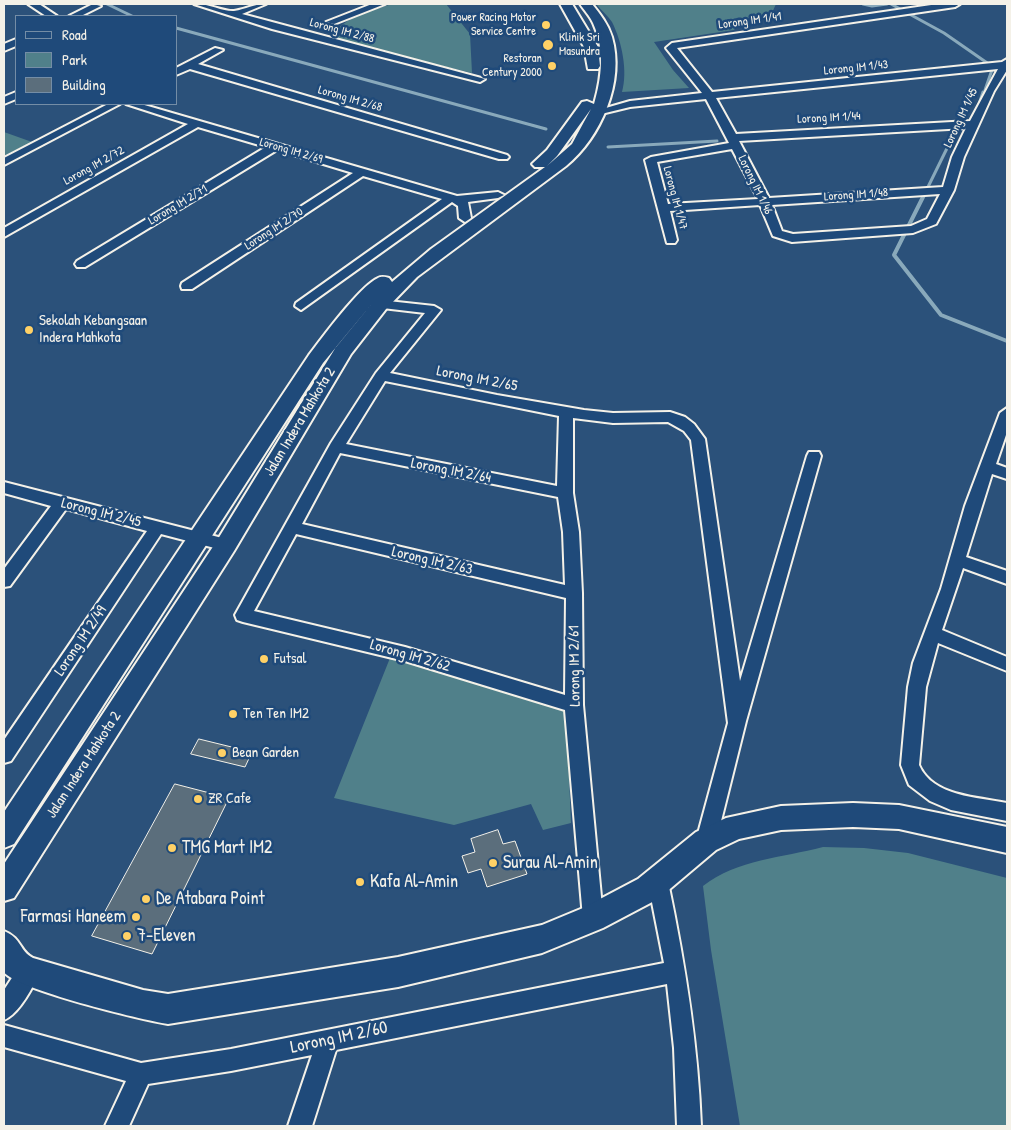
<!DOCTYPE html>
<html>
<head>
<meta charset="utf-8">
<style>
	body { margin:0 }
	#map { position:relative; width:1011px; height:1130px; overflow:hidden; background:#2b517a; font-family:"Patrick Hand",sans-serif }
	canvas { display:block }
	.frame { position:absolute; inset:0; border:5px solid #f4f1e8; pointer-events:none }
	.legend { position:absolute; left:15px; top:15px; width:162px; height:90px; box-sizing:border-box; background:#1f4a7a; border:1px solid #748da6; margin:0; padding:6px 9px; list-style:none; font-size:15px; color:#f4f1e8 }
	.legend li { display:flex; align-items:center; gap:10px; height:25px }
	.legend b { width:25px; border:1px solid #748da6 }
</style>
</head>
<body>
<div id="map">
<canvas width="1011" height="1130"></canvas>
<div class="frame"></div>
<ul class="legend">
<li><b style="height:6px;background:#1f4a7a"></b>Road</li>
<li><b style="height:14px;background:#50808a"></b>Park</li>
<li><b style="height:14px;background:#5b6e7c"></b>Building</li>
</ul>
</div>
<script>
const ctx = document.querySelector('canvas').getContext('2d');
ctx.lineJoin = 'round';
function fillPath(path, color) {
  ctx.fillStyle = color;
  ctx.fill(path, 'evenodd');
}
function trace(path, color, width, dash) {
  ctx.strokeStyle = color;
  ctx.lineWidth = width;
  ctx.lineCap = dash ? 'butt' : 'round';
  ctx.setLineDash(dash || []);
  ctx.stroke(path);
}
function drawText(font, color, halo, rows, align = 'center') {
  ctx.font = font + ' "Patrick Hand",sans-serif';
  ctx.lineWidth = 5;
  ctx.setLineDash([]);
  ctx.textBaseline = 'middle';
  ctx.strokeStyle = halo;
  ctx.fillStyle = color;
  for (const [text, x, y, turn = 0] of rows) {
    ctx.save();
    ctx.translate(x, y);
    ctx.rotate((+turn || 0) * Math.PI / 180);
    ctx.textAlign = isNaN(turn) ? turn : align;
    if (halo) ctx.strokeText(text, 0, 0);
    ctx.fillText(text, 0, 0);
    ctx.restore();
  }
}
const green = new Path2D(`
	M391 4H446L470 34 472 73 337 41 334 35C342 17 375 10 391 4Z
	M596 4H776L771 15 739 23 734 30 654 42 673 70 689 88 622 92C628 71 622 42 612 22 608 16 601 10 596 4Z
	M4 132 32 142 4 156Z
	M390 658 566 708 571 823 543 830 531 804 454 825 334 798Z
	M823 847 864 848 908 853 1007 878V1126H740L711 950 703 886C738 859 782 858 823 847Z`);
const streamFar1 = new Path2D(`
	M107 4 132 16
	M863 4 872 6 887 4
	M891 4 944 33 993 67 985 90
	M176 28 546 129
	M977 110 983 92
	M608 147 717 141
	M925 193 956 130 965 126`);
const stream = new Path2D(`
	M926 191 894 255 941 315 1007 341`);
const building = new Path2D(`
	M199 739 252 752 245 767 191 754Z
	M175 784 229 798 152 954 92 936Z
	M498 830 503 844 515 841 527 874 487 887 481 869 468 873 462 856 475 852 471 839Z`);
const street = new Path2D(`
	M28 4H39L57 16H46Z
	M93 4 101 6 81 16H69Z
	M194 4C208 3 224 12 234 11 246 9 254 4 266 4L242 14 485 79 480 82 272 29Z
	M372 4H385L334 24 326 22Z
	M938 4H960L955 7 677 48 712 92 1002 62 1007 59V70L994 91 964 157 954 190 936 224 913 233 792 242 773 236 760 205 670 211 677 240 675 243H667L645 160 651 157 729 143 706 99 630 107 597 115 592 112 630 101 702 93 666 48 672 43ZM998 69 970 121 736 134 716 98ZM966 128 952 157 943 187 769 198 739 141ZM732 149 758 199 668 204 657 162ZM940 194 927 219 911 226 793 234 782 231 772 205Z
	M16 39V46L4 51V44Z
	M215 48 223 50 198 64 507 155 509 157 507 159H499L190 69 176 75V68Z
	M16 92V99L4 104V97Z
	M108 104H120L4 165V158Z
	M126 104H141L457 196 498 192 504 195 498 198 468 202 471 218 465 222 459 218 458 206 452 202 301 310 295 306 296 303 442 199 363 176 192 289H182L181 286 182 283 353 173 277 150 85 267H77L75 264 77 261 266 147 198 127 4 237V228L188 124Z
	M379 300 434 306 441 310 390 373 497 395 584 410 613 413 670 412 685 417 694 424 705 439 740 681 807 456 809 452H819L821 456 746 721 716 841 713 847 706 850 699 847 696 841 728 723 691 440 684 431 668 422 613 423 573 418V493L579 532 582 593 583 705 603 918 600 925 593 928 586 925 583 918 565 710 405 661 243 622 237 620 235 615 331 443 376 373 425 313 374 307 373 304ZM385 381 559 416 557 486 346 444ZM340 453 558 497 563 532 565 585 302 524ZM296 534 566 598 565 695 405 647 254 611Z
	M1007 408V432L996 464 1007 468V479L992 474 966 557 1007 571V584L963 568 942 630 1007 657V671L938 643 926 687 919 765C933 797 978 797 1007 803V821L951 810 930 801 909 785 901 765 908 687 913 663 941 589 965 506 1000 413Z
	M4 482 226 539 232 541 234 545 232 549 226 551 161 534 11 761 4 763V740L147 531 66 509 10 586 4 587V569L51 506 4 493Z
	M658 872 665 875 668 882C685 963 698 1043 701 1126H677L674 1048 667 984 336 1050 312 1126H288L312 1055 231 1071 148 1084 129 1126H105L126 1081 4 1047V1025L141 1063 231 1049 664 963 648 882 651 875Z
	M29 961 37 964 40 972C33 987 19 1014 4 1020V990L21 964Z`);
const secondary = new Path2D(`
	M560 4H572L598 47 600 66 598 69H588L584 47Z
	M580 4H592C600 14 608 24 612 37 625 82 601 137 566 166L417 277 386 309 351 354 234 551 14 898 4 901V864L218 539 336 347 375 300 323 363 14 844 4 848V812L309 355C322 338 360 286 378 278 382 276 385 277 389 278L392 282 431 249 545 167H535L532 164 547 150 582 102 587 101 594 104C602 77 605 49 593 23 590 16 584 10 580 4ZM591 109 572 144 547 166 557 156Z
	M853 803 899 805 1007 827V853L899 829 853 827 781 830 739 839 716 850 658 899 603 928 542 953 398 987 168 1024C142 1020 15 989 4 972V931C22 938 19 951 33 958L143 990 168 994 398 957 542 925 583 908 638 879 696 832 726 818 781 806Z`);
const markers = [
	[546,25,5,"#ffd166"],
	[548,45,6,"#ffd166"],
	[552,66,5,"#ffd166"],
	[29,330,5,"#ffd166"],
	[264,659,5,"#ffd166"],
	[233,714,5,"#ffd166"],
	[222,753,5,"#ffd166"],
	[198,799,5,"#ffd166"],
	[172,848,5,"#ffd166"],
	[493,863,5,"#ffd166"],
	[360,882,5,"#ffd166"],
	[146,899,5,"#ffd166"],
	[136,917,5,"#ffd166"],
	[127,936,5,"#ffd166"]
];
const farPoinames = [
	["Power Racing Motor",536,18],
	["Service Centre",536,32],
	["Klinik Sri",559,38,"left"],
	["Masundra",559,52,"left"],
	["Restoran",542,59],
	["Century 2000",542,73]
];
const farStreetnames = [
	["Lorong IM 1/41",750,21,-8],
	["Lorong IM 2/88",342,31,15],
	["Lorong IM 1/43",856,68,-6],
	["Lorong IM 2/68",350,99,16],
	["Lorong IM 1/44",829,118,-3],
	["Lorong IM 1/45",961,118,-65],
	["Lorong IM 2/69",291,151,16],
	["Lorong IM 2/72",94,166,-29],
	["Lorong IM 1/46",755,185,64],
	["Lorong IM 1/48",856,195,-4],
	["Lorong IM 1/47",675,198,75],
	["Lorong IM 2/71",178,205,-31],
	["Lorong IM 2/70",274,229,-33]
];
const poiNames = [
	["Sekolah Kebangsaan",39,321],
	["Indera Mahkota",39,338],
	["Futsal",274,659],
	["Ten Ten IM2",243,714],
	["Bean Garden",232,753],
	["ZR Cafe",208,799]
];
const streetNames = [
	["Lorong IM 2/65",477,379,11],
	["Jalan Indera Mahkota 2",300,422,-59],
	["Lorong IM 2/64",451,471,11],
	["Lorong IM 2/45",101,513,14],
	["Lorong IM 2/63",432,561,13],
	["Lorong IM 2/49",81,641,-56],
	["Lorong IM 2/62",410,656,16],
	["Lorong IM 2/61",575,666,-91],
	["Jalan Indera Mahkota 2",84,765,-57]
];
const nearPoinames = [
	["TMG Mart IM2",182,848],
	["Surau Al-Amin",503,863],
	["Kafa Al-Amin",370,882],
	["De Atabara Point",156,899],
	["Farmasi Haneem",126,917,"right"],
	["7-Eleven",137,936]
];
const nearStreetnames = [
	["Lorong IM 2/60",339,1038,-12]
];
fillPath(green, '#50808a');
trace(streamFar1, '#89a9bb', 3);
trace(stream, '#89a9bb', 4);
fillPath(building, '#5b6e7c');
trace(building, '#f4f1e8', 1);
trace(street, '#f4f1e8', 4);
trace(secondary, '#f4f1e8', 4);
fillPath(street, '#1f4a7a');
fillPath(secondary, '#1f4a7a');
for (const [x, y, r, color] of markers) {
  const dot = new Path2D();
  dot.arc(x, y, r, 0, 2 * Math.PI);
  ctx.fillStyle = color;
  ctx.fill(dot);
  trace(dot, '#1f4a7a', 2);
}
drawText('12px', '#f4f1e8', '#1f4a7a', farPoinames, 'right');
drawText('12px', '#f4f1e8', '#1f4a7a', farStreetnames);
drawText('15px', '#f4f1e8', '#1f4a7a', poiNames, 'left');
drawText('15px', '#f4f1e8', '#1f4a7a', streetNames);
drawText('18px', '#f4f1e8', '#1f4a7a', nearPoinames, 'left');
drawText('18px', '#f4f1e8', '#1f4a7a', nearStreetnames);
</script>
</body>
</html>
